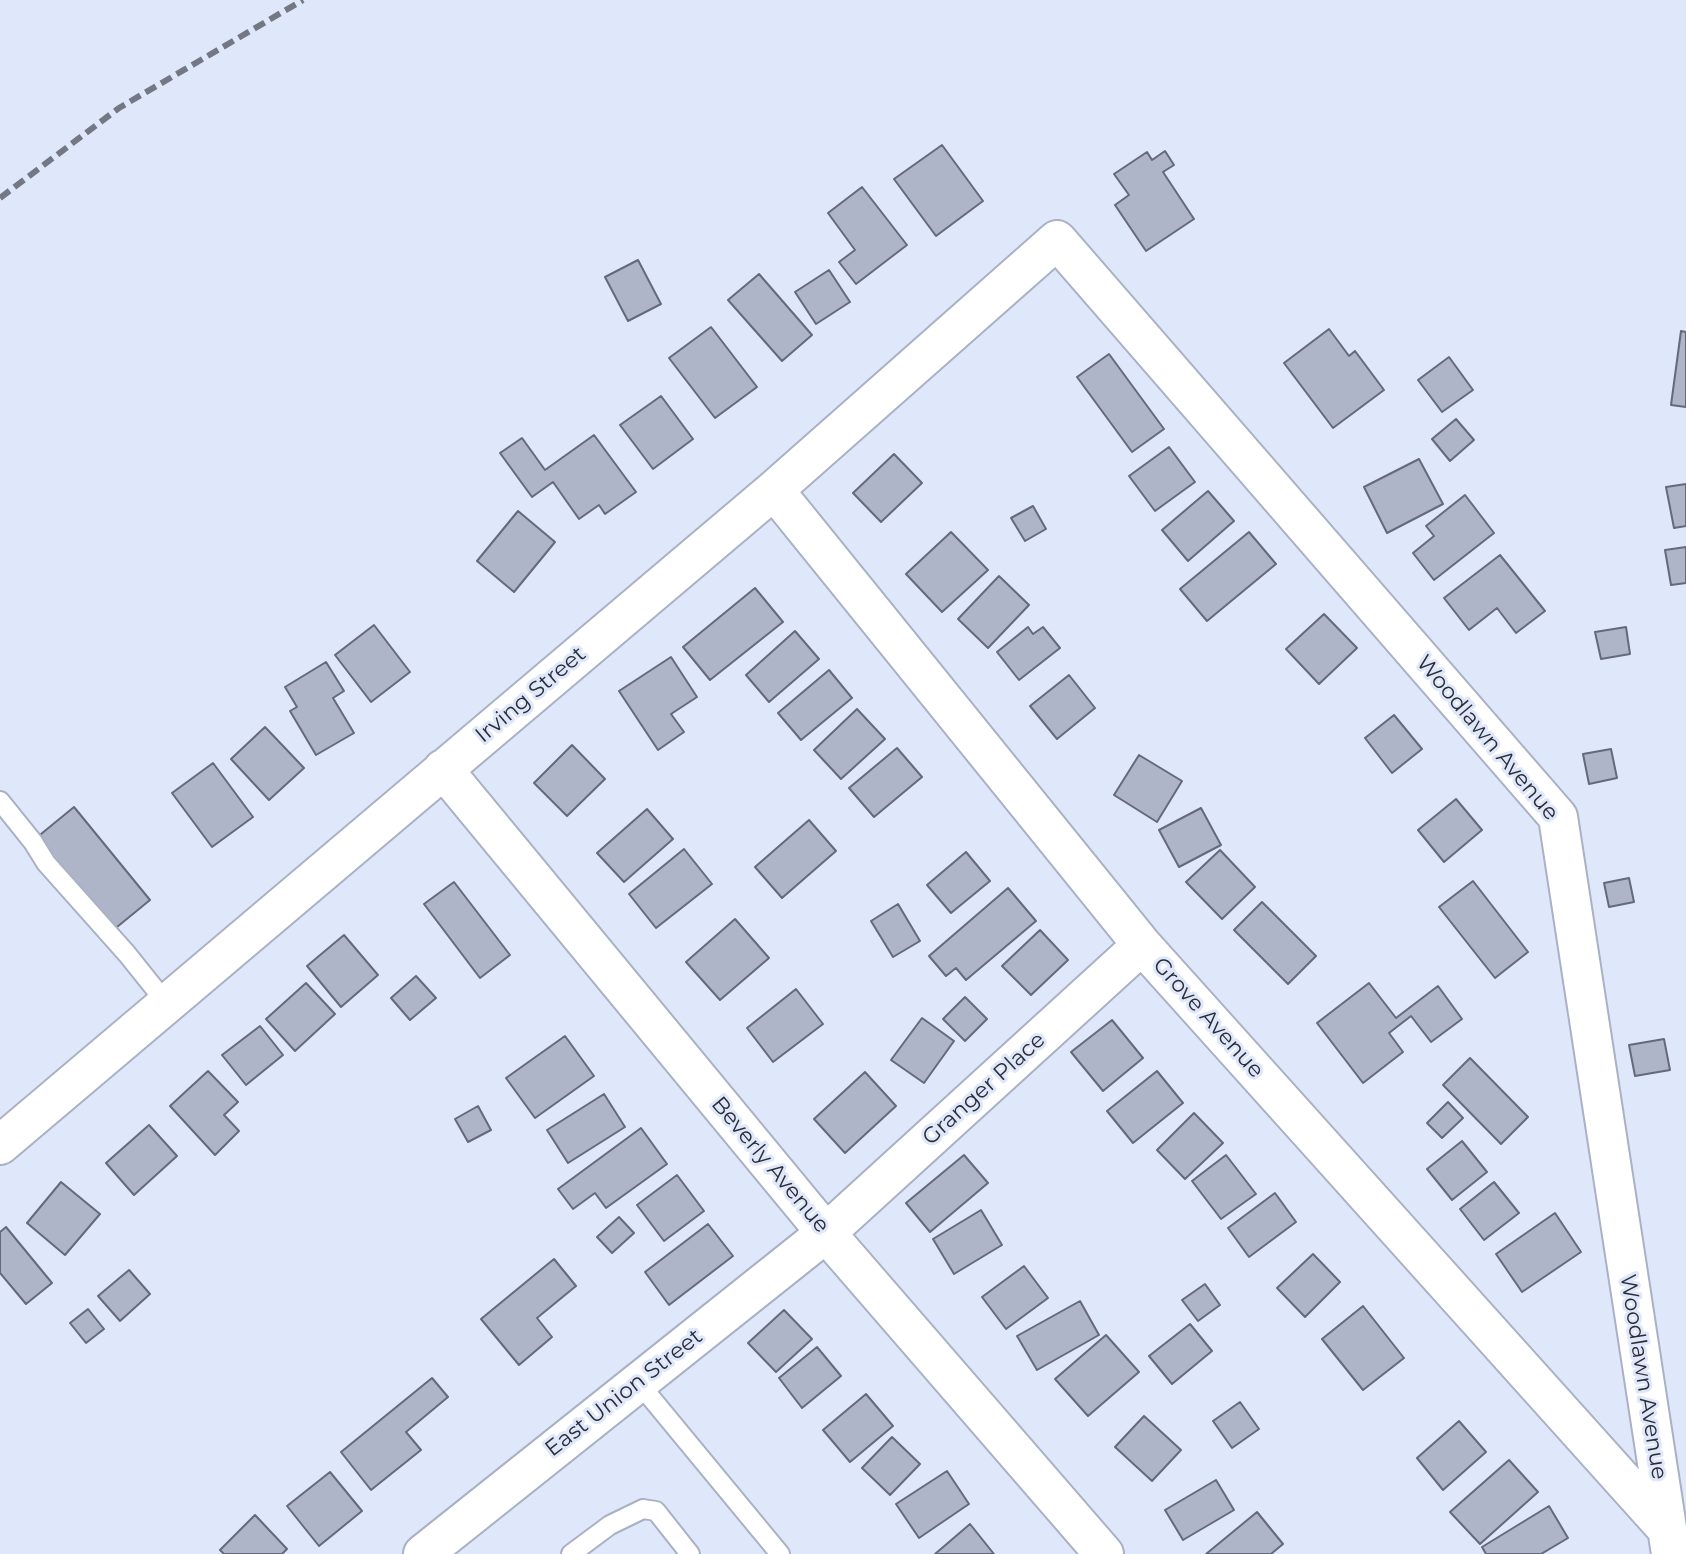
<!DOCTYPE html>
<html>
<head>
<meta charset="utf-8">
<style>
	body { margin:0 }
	canvas { display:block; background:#dfe7fb }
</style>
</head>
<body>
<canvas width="1686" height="1554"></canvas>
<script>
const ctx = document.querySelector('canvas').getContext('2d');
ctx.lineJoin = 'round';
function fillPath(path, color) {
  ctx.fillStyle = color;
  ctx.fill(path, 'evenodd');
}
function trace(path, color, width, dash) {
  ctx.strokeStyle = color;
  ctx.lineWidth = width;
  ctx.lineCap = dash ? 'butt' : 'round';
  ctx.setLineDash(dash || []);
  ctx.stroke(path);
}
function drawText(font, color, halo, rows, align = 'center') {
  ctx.font = font + ' Montserrat,sans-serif';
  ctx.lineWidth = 6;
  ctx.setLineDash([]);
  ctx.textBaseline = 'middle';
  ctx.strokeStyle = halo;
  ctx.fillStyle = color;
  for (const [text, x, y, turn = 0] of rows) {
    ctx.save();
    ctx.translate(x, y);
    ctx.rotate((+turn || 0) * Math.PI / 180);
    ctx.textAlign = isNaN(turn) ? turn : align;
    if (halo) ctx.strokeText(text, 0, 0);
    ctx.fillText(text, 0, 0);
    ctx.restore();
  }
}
const building = new Path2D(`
	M942 145 983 201 936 236 894 179Z
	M1165 151 1174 165 1163 172 1194 219 1146 251 1115 205 1129 195 1114 174 1147 152 1152 160Z
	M862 187 907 245 856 284 839 262 855 250 828 213Z
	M638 260 661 304 628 321 605 277Z
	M829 270 850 302 816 324 795 292Z
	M759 274 812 335 782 361 728 300Z
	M711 327 757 387 715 418 669 358Z
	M1329 329 1349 356 1355 351 1384 390 1333 428 1284 363Z
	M1681 331 1686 332V407L1671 405Z
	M1109 354 1164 429 1132 452 1077 377Z
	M1449 357 1473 390 1442 412 1418 380Z
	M661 396 693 439 653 469 620 425Z
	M1456 419 1474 440 1450 461 1432 439Z
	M594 435 636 492 605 514 599 505 579 519 553 482 532 497 500 453 522 438 545 470Z
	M1169 447 1195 482 1155 511 1129 476Z
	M894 454 922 483 881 522 853 493Z
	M1419 459 1443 504 1387 533 1364 487Z
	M1686 484V526L1674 528 1666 487Z
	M1208 491 1234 521 1188 561 1162 530Z
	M1465 495 1494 533 1434 580 1413 553 1434 536 1426 526Z
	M1033 506 1046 529 1025 541 1011 518Z
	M518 511 555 542 514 592 477 561Z
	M951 532 988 570 942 612 906 574Z
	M1249 532 1276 564 1207 621 1180 589Z
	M1686 547V583L1671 585 1665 550Z
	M1500 555 1545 611 1516 633 1497 608 1469 630 1444 598Z
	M999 576 1029 605 988 648 958 619Z
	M755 588 783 622 710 680 683 647Z
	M1324 614 1357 648 1319 684 1286 649Z
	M374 625 410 672 371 702 335 655Z
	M1028 627 1033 634 1043 627 1060 648 1019 680 997 652Z
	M1626 627 1630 654 1601 659 1595 632Z
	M795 631 819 659 769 702 746 675Z
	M671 657 697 697 671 714 684 732 658 750 619 691Z
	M326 662 344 691 333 698 354 733 316 755 290 711 297 707 285 687Z
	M829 670 852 698 801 740 778 713Z
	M1069 675 1095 708 1057 739 1030 706Z
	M857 709 885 739 841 779 814 750Z
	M1394 715 1422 749 1392 773 1365 738Z
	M265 727 304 768 269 800 231 759Z
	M572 745 605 779 567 816 534 783Z
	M897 748 922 777 874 817 849 788Z
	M1611 749 1617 778 1589 784 1583 754Z
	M1139 755 1182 781 1157 822 1114 795Z
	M213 763 253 817 212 847 172 793Z
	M1456 799 1482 830 1444 862 1418 830Z
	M74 807 150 900 106 936 30 843Z
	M1201 808 1221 845 1179 867 1159 830Z
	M647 809 673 839 624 882 597 853Z
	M809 820 836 851 782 898 755 867Z
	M684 849 712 884 656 928 629 894Z
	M1220 850 1255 887 1222 919 1186 882Z
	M966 852 990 881 951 913 927 885Z
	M1629 878 1634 902 1609 907 1604 883Z
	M1473 881 1528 952 1495 978 1439 907Z
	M454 882 510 955 480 978 424 904Z
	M1008 888 1036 921 966 980 956 968 946 976 929 956Z
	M1262 902 1316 956 1288 984 1234 930Z
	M898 904 920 941 893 957 871 921Z
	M735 919 769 958 720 1000 686 962Z
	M1040 930 1068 960 1031 995 1002 966Z
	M344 935 378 975 341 1007 307 966Z
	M416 976 436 998 410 1020 391 998Z
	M306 983 335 1014 295 1051 266 1019Z
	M1369 983 1396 1018 1438 986 1462 1019 1431 1042 1411 1016 1389 1033 1403 1052 1363 1083 1317 1023Z
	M796 989 823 1024 773 1062 747 1028Z
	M965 997 987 1019 965 1041 943 1019Z
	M922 1018 954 1041 924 1083 891 1060Z
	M1112 1020 1143 1058 1103 1091 1071 1052Z
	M260 1026 283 1055 246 1085 222 1055Z
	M565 1036 594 1076 535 1118 506 1078Z
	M1664 1039 1670 1070 1635 1076 1629 1045Z
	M1470 1058 1528 1117 1501 1144 1443 1085Z
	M208 1071 238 1102 224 1115 239 1131 215 1155 170 1106Z
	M1157 1071 1183 1103 1133 1143 1107 1111Z
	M865 1072 896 1106 845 1153 814 1119Z
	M604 1094 625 1127 568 1163 547 1130Z
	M1448 1102 1463 1118 1442 1138 1427 1123Z
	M478 1106 491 1130 468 1142 455 1119Z
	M1194 1113 1223 1143 1185 1179 1157 1150Z
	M149 1125 177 1156 134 1195 106 1163Z
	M641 1128 667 1164 606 1208 595 1193 573 1209 558 1189Z
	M1462 1141 1487 1172 1452 1200 1427 1169Z
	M964 1155 988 1183 930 1232 906 1203Z
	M1226 1155 1256 1194 1221 1219 1192 1181Z
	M677 1175 704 1211 664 1241 637 1205Z
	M61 1182 100 1214 65 1255 27 1223Z
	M1494 1182 1519 1213 1484 1240 1460 1209Z
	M1275 1193 1296 1222 1249 1257 1228 1228Z
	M981 1210 1002 1245 954 1274 933 1239Z
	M1555 1213 1581 1252 1522 1292 1496 1254Z
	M619 1217 634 1233 612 1253 597 1237Z
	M708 1224 733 1256 669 1305 645 1272Z
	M6 1227 52 1283 26 1304 0 1273V1232Z
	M1313 1254 1340 1282 1305 1317 1277 1288Z
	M554 1259 576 1286 537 1318 552 1337 519 1365 481 1319Z
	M1024 1266 1048 1298 1006 1329 982 1297Z
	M129 1270 150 1294 120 1321 98 1296Z
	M1205 1284 1220 1305 1198 1321 1182 1300Z
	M1080 1301 1099 1335 1037 1370 1017 1336Z
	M1363 1306 1404 1358 1363 1390 1322 1339Z
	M88 1309 104 1329 86 1343 70 1323Z
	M784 1310 812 1339 776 1372 748 1343Z
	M1190 1324 1212 1351 1172 1384 1149 1356Z
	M1106 1335 1139 1372 1088 1416 1055 1379Z
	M817 1347 841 1376 802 1408 779 1378Z
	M432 1378 448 1397 406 1432 421 1450 371 1490 341 1452Z
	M866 1394 893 1426 850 1462 823 1430Z
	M1240 1402 1259 1429 1232 1448 1213 1421Z
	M1144 1416 1181 1450 1152 1481 1115 1447Z
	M1459 1421 1486 1452 1443 1490 1417 1458Z
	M892 1437 920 1464 890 1495 862 1468Z
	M1509 1460 1538 1492 1480 1544 1450 1512Z
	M947 1471 969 1504 919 1538 896 1504Z
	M330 1472 362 1511 319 1546 287 1506Z
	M1216 1480 1234 1510 1183 1540 1165 1510Z
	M1549 1506 1568 1538 1541 1554H1486L1482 1547Z
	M1257 1512 1283 1544 1271 1554H1206Z
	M255 1515 287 1549 282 1554H224L220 1550Z
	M970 1524 994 1554H935Z`);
const lane = new Path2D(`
	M0 801 33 842 46 863 127 954 167 1004
	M638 1382 780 1554
	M571 1554 610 1525 643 1509 656 1511 690 1554`);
const street = new Path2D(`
	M774 490 1142 945 1665 1527
	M443 769 826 1233 1104 1554
	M0 1145 774 490 1057 240 1558 817 1671 1554
	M423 1554 826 1233 1142 945`);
const rail = new Path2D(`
	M0 198 119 108 303 0`);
const streetNames = [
	["Irving Street",531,695,-40],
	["Woodlawn Avenue",1487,738,50],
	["Grove Avenue",1208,1018,48],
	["Granger Place",984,1089,-42],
	["Beverly Avenue",770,1165,50],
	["Woodlawn Avenue",1643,1377,81],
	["East Union Street",624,1393,-38]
];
fillPath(building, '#aeb5c8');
trace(building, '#646a7b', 2);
trace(lane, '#aab1c4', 22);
trace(street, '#aab1c4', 42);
trace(lane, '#fff', 18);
trace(street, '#fff', 38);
trace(rail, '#747885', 6, [12, 6]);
drawText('22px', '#2b2d35', '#dfe7fb', streetNames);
</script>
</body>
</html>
